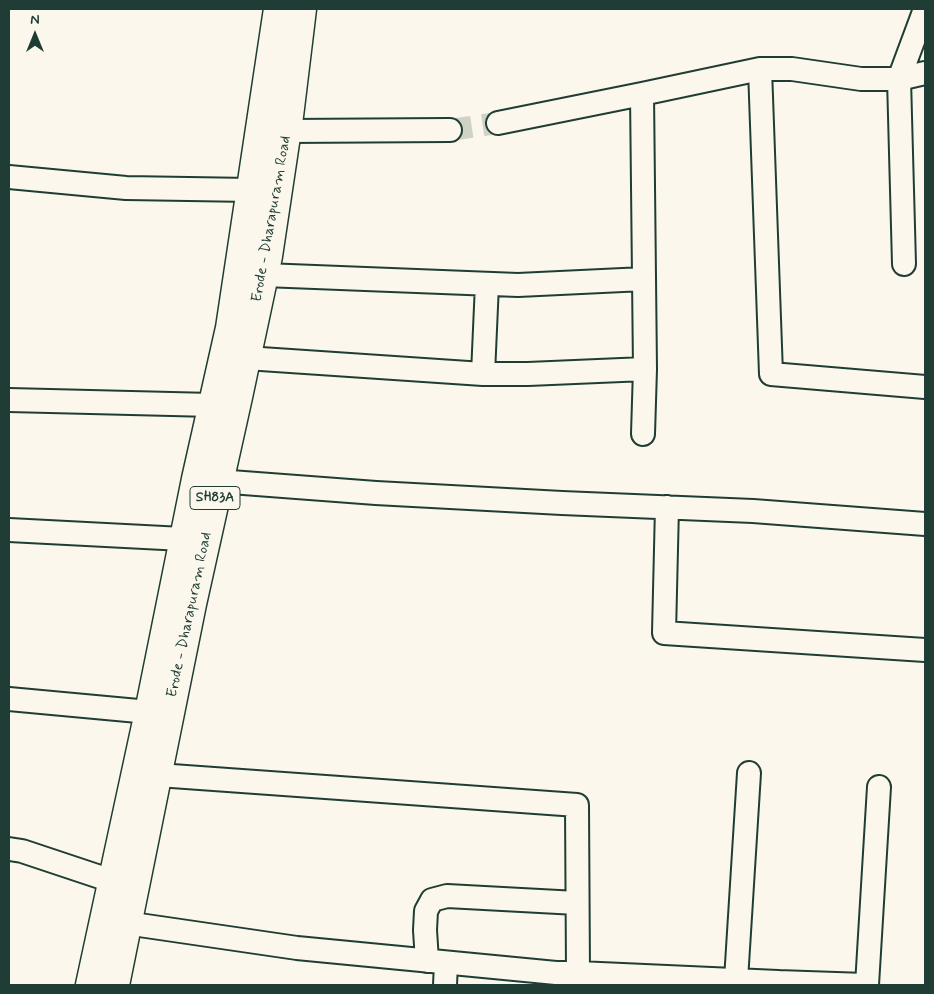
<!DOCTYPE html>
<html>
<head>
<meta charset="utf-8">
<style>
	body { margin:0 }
	#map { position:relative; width:934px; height:994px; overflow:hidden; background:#fbf7ec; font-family:Mynerve,sans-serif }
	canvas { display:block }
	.frame { position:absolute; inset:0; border:10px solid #1f3d34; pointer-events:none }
	.north { position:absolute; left:10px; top:10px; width:50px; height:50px; -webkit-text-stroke:4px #fbf7ec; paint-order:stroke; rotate:0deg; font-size:14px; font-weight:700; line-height:20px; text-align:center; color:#1f3d34 }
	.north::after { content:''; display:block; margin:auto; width:18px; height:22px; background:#1f3d34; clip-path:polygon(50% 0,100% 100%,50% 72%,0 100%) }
</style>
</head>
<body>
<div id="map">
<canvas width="934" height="994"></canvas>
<div class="frame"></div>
<div class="north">N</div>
</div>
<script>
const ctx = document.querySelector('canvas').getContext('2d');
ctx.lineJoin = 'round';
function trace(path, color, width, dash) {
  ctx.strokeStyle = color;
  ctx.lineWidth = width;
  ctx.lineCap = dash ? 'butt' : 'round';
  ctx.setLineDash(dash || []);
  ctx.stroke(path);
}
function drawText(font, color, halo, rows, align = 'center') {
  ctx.font = font + ' Mynerve,sans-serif';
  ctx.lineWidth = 4;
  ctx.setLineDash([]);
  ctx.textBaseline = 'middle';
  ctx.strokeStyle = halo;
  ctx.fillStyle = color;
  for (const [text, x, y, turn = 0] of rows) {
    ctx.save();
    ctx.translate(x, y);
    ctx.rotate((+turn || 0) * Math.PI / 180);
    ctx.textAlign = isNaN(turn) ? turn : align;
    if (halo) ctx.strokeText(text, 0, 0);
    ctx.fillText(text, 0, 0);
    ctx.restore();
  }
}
const minorTunnel = new Path2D(`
	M450 130 498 123`);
const minor = new Path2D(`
	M760 69 771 374 925 387
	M642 94 645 369 643 434
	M498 123 642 94 760 69H792L861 79H899L925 73
	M271 128 287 131 450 130
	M9 177 126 188 251 190
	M904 264 899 79 925 9
	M264 275 518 285 644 279
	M246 358 483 374H528L645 369
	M483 374 487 284
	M9 400 212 405
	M204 480 376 493 562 503 753 511 925 524
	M667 507 664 633 925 650
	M9 530 183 539 199 542
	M9 699 149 712
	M158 775 577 805 578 973
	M9 849 22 851 112 881
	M112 921 297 948 556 973H578L778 982
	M427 961 425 930 426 911 432 900 447 896 577 903
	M736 980 749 773
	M445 985 446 963
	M778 985V982L865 985
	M867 985 879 787`);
const major = new Path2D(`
	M90 985 149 712 196 479 230 328 278 9
	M115 985 192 604 238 397 268 256 289 116 302 9`);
const shields = [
	[215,498,50]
];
const shieldNames = [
	["SH83A",215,498]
];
const streetNames = [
	["Erode - Dharapuram Road",272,219,-80],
	["Erode - Dharapuram Road",190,615,-78]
];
trace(minorTunnel, '#cfd2c7', 22, [22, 11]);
trace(minor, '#1f3d34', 26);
trace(major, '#1f3d34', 31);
trace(minor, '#fbf7ec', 22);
trace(major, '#fbf7ec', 28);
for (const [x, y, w] of shields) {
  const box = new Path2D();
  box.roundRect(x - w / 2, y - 11.5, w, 23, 4);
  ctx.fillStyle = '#fbf7ec';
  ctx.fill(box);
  trace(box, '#1f3d34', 1);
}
drawText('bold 14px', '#1f3d34', null, shieldNames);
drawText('15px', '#1f3d34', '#fbf7ec', streetNames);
</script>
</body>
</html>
